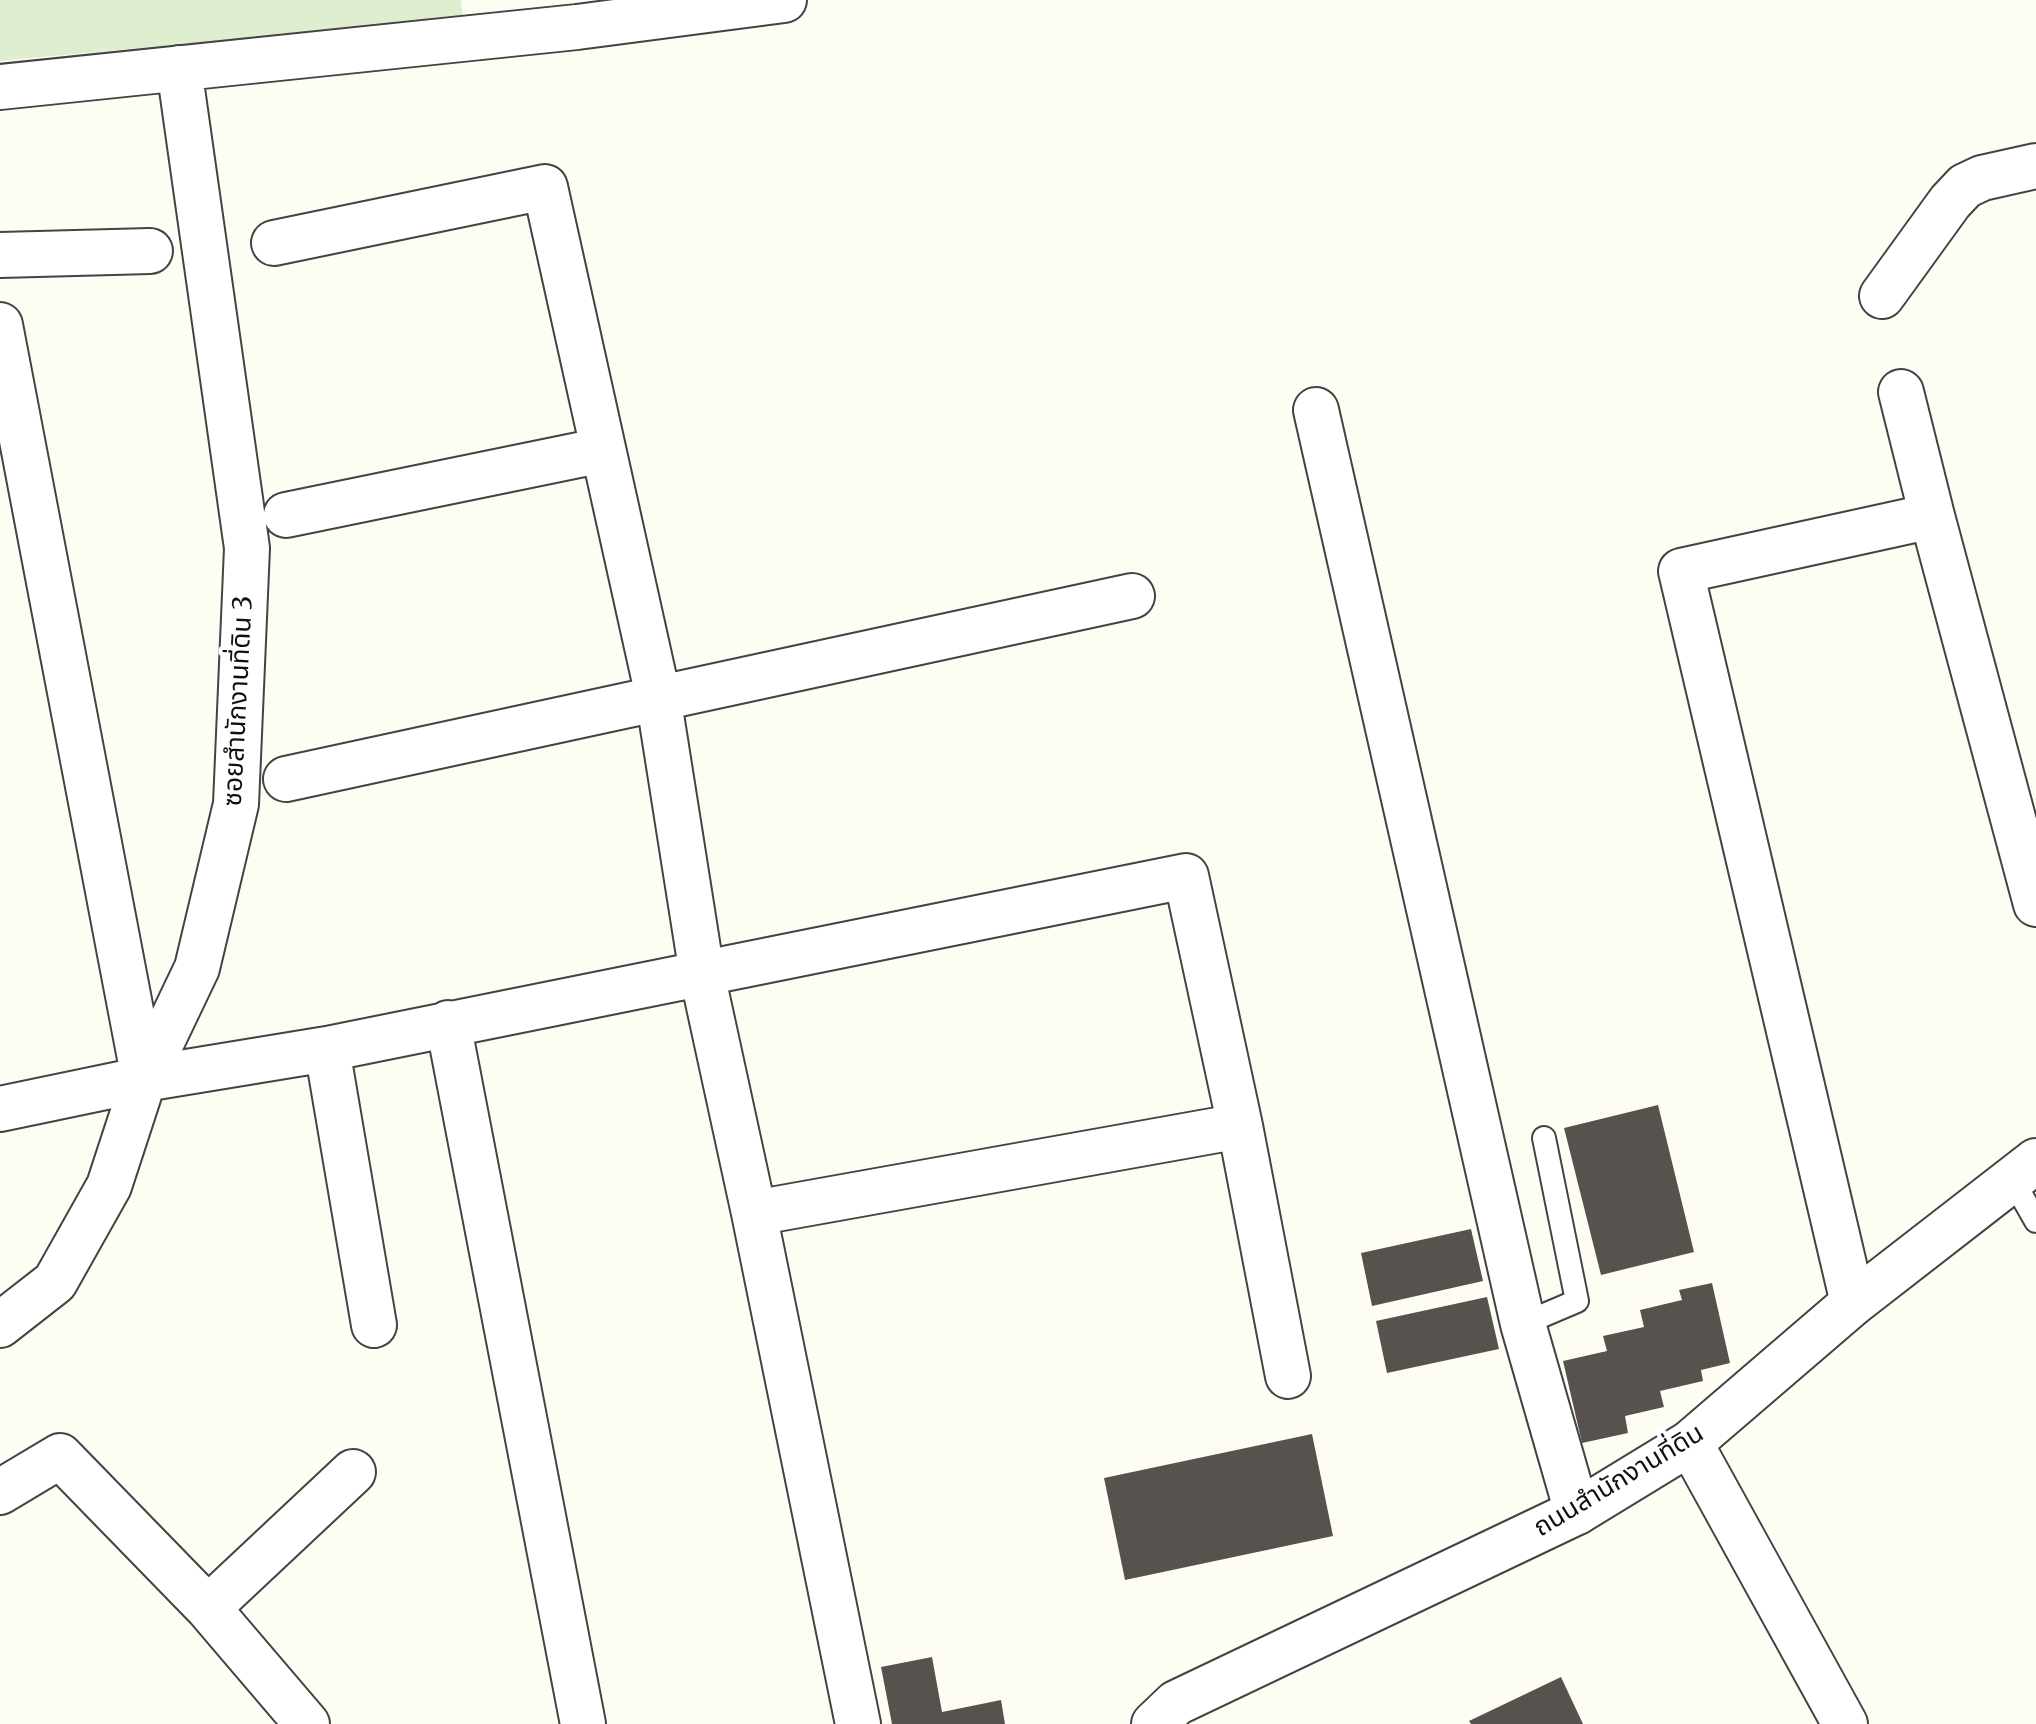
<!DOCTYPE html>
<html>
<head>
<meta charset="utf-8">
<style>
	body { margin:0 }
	canvas { display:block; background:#fefdf4 }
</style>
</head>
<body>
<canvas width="2036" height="1724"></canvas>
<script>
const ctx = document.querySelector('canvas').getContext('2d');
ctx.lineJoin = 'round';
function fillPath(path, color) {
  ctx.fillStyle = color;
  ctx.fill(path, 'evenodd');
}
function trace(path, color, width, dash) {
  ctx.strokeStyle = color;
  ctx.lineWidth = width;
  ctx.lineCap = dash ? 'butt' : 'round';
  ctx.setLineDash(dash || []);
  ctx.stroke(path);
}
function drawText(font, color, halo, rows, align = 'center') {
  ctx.font = font + ' Merriweather,"Noto Sans Thai",serif';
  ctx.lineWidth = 8;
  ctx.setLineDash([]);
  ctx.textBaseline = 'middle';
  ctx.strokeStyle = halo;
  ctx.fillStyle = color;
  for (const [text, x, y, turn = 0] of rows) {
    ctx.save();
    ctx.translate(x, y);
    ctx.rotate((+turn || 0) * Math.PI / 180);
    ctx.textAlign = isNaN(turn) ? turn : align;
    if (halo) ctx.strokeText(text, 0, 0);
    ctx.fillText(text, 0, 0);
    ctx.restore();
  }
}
const pitch = new Path2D(`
	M0 0H461L463 18 0 61Z`);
const building = new Path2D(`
	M1658 1105 1694 1252 1601 1275 1564 1128Z
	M1471 1229 1483 1281 1372 1306 1361 1253Z
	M1712 1283 1730 1363 1701 1370 1703 1381 1660 1391 1664 1407 1625 1416 1628 1433 1582 1443 1563 1361 1607 1351 1603 1336 1644 1327 1640 1310 1682 1300 1679 1290Z
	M1487 1297 1499 1349 1387 1373 1376 1321Z
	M1312 1434 1333 1536 1125 1580 1104 1478Z
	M932 1657 942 1712 1001 1700 1005 1724H892L881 1667Z
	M1561 1677 1583 1724H1471L1469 1721Z`);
const service = new Path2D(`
	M2012 1179 2036 1221
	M1523 1324 1577 1301 1544 1138`);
const minor = new Path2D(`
	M0 87 577 27 784 0
	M274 243 545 187 658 696 702 974 754 1213 858 1724
	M0 255 150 251
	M1882 296 1950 202 1965 186 1982 178 2036 166
	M0 325 144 1079
	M1901 392 1932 516
	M1316 410 1523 1324 1577 1512
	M286 515 603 450
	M286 779 1132 596
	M448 1023 583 1724
	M327 1049 374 1325
	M0 1109 144 1079 327 1049 1186 876 1240 1126 1288 1376
	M754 1213 1240 1126
	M1853 1303 1681 571 1932 516 2036 904
	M0 1325 55 1282 109 1186 144 1079 197 968 236 804 247 548 179 68
	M1690 1443 1845 1724
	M0 1492 60 1456 208 1608 307 1724
	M208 1608 353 1472`);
const tertiary = new Path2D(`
	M1154 1724 1176 1703 1577 1512 1690 1443 1853 1303 2036 1161`);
const streetNames = [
	["ซอยสำนักงานที่ดิน 3",239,701,-87],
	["ถนนสำนักงานที่ดิน",1619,1481,-31]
];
fillPath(pitch, '#e0eed0');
fillPath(building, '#57524d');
trace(service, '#434343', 26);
trace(minor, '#434343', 48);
trace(tertiary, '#434343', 48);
trace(service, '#fff', 22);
trace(minor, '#fff', 44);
trace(tertiary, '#fff', 44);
drawText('26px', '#101010', '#fff', streetNames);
</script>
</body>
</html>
